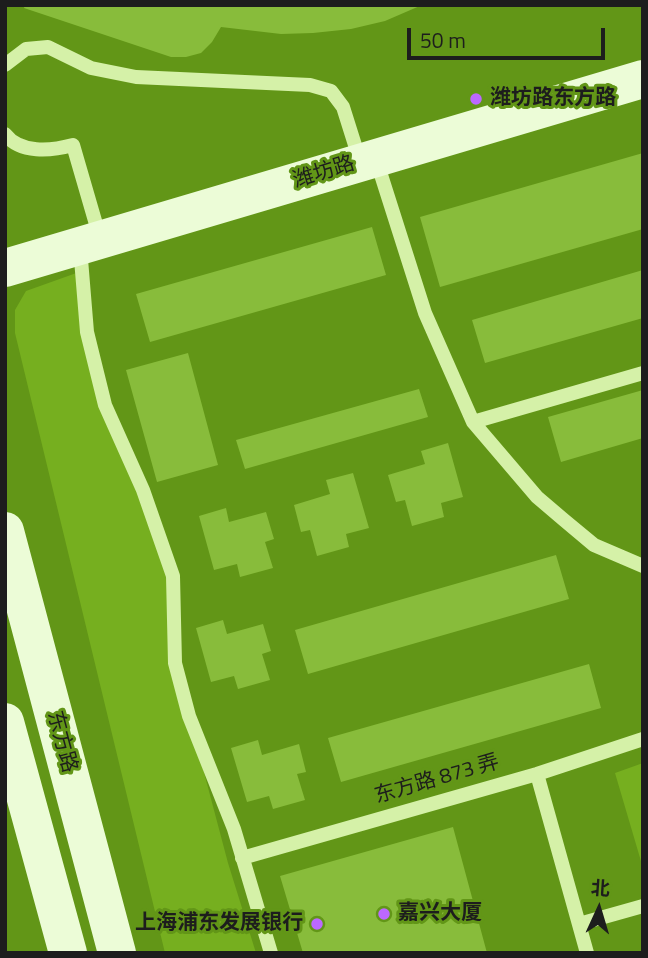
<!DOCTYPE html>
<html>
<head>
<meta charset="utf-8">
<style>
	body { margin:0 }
	#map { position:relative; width:648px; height:958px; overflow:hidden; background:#629617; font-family:"Titillium Web","Noto Sans SC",sans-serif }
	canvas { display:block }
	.frame { position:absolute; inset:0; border:7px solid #1d1d1d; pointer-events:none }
	.north { position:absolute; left:564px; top:874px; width:70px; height:70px; -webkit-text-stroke:5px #629617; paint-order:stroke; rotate:4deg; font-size:19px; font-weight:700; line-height:28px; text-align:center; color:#1d1d1d }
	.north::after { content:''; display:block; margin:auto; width:24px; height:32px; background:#1d1d1d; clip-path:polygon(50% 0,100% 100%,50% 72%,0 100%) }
	.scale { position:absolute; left:407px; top:28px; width:198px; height:32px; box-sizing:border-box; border:4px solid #1d1d1d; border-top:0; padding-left:9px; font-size:21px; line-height:24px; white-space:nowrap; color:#1d1d1d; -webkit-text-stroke:5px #629617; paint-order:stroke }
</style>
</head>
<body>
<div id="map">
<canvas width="648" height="958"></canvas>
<div class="frame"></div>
<div class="north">北</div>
<div class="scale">50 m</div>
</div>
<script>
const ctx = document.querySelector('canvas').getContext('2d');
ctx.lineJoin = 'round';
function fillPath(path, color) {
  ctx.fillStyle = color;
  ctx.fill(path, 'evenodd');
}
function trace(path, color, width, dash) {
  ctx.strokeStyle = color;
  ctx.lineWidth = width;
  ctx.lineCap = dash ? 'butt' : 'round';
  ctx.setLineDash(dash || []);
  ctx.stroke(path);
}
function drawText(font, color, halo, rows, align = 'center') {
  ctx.font = font + ' "Titillium Web","Noto Sans SC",sans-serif';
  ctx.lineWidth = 6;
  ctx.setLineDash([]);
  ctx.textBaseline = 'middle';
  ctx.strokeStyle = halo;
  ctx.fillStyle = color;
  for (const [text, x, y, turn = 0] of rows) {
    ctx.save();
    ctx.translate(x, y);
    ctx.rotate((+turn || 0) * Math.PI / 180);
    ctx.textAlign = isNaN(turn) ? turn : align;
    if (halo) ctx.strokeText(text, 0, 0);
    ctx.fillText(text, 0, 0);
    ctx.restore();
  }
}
const green = new Path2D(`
	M82 271 105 405 173 576 175 663 228 863 256 953H165L15 333V310L26 291Z
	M643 763V868L615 773Z`);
const building = new Path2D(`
	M25 5H422L385 21 351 29 313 33 281 34 221 27 212 42 201 53 186 57H171L24 8Z
	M643 153V229L440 287 420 217Z
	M372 227 386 275 150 342 136 294Z
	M643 270V318L485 363 472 320Z
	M188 353 218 465 157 482 126 370Z
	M419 389 428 417 245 469 236 440Z
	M643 390V438L561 462 548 417Z
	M448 443 463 497 441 503 444 517 412 526 405 500 396 502 388 475 425 464 421 451Z
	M353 473 369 528 346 534 349 547 317 556 310 530 301 532 294 505 330 494 326 480Z
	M226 508 229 522 266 512 274 539 265 542 273 568 240 577 237 564 214 570 199 516Z
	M556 555 569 599 308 674 295 630Z
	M223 620 227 634 263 624 271 651 262 654 270 680 238 689 234 676 211 682 196 628Z
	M589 664 601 708 341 782 328 738Z
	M258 740 262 755 299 744 306 772 297 774 305 800 273 809 269 796 247 802 231 748Z
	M453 827 487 953H303L280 876Z`);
const lane = new Path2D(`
	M5 65 26 49 48 47 91 68 136 77 310 85 331 91 343 107 360 161
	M5 134C20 154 51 151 73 145L100 238
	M376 159 425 313 473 422 537 497 564 520 594 545 643 566
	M80 247 87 332 105 405 143 490 173 576 175 663 189 716 234 829 271 953
	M473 422 643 373
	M537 774 587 953
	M242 858 537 774 643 739
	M579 924 643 906`);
const secondary = new Path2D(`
	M5 268 643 79
	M5 531 117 953
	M5 722 68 953`);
const markers = [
	[476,99,7,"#bc68ff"],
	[384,914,7,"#bc68ff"],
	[317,924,7,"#bc68ff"]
];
const poiNames = [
	["潍坊路东方路",490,99],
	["嘉兴大厦",398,914],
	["上海浦东发展银行",303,924,"right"]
];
const streetNames = [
	["潍坊路",324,173,-17],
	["东方路",61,742,75],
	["东方路 873 弄",437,780,-16]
];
fillPath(green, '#76af1f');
fillPath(building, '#88bc3b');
trace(lane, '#d5f1a8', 14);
trace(secondary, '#ecfcd7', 38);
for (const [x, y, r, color] of markers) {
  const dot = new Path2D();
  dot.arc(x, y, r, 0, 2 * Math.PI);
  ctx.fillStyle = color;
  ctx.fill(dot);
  trace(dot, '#629617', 2.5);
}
drawText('bold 21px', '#1d1d1d', '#629617', poiNames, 'left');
drawText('21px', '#1d1d1d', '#629617', streetNames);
</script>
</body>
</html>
